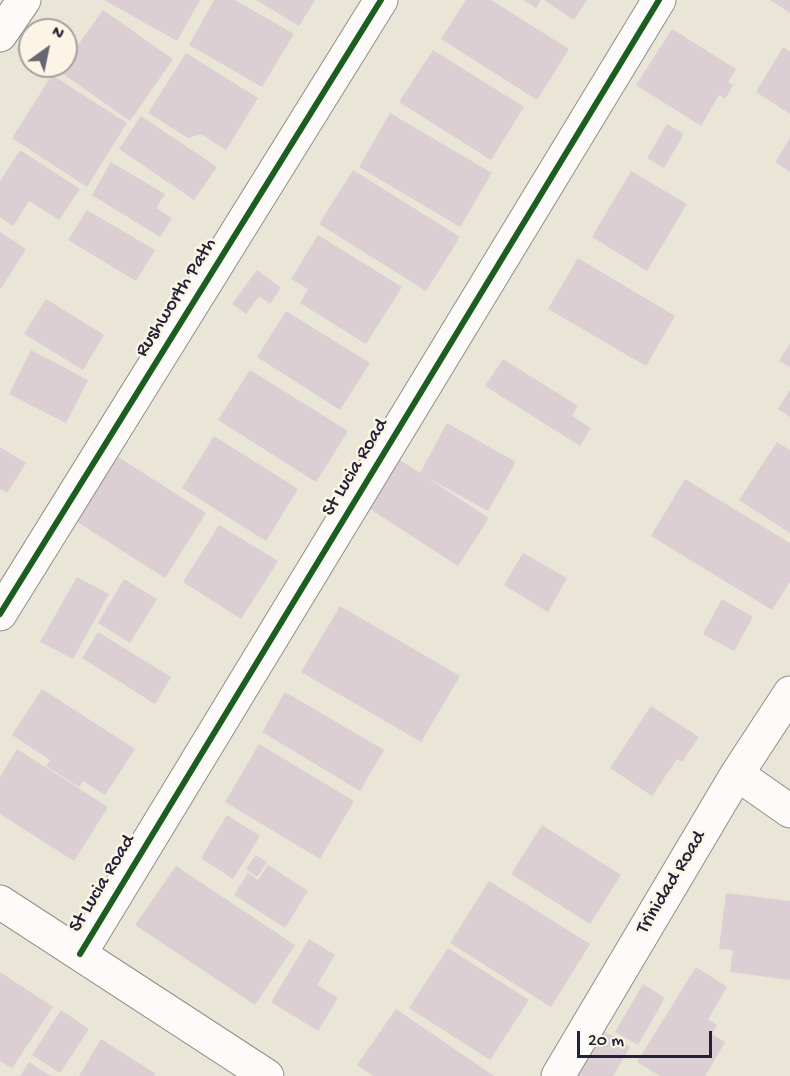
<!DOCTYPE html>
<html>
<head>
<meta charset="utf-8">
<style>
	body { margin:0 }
	#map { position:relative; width:790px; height:1076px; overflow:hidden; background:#e9e5d7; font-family:"Gochi Hand",sans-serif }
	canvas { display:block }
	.north { position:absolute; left:18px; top:18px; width:60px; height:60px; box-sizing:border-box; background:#fcf5e5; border:2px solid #a5a1a1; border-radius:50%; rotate:33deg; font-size:16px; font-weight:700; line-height:24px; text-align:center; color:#22223b }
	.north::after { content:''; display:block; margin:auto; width:21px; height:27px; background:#686672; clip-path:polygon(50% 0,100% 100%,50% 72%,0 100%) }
	.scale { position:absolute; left:577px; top:1031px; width:135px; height:27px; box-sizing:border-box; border:3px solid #22223b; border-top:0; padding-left:8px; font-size:18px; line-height:21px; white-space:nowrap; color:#22223b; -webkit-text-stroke:4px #fcf5e5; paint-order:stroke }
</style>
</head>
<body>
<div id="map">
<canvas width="790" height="1076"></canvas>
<div class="north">N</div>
<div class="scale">20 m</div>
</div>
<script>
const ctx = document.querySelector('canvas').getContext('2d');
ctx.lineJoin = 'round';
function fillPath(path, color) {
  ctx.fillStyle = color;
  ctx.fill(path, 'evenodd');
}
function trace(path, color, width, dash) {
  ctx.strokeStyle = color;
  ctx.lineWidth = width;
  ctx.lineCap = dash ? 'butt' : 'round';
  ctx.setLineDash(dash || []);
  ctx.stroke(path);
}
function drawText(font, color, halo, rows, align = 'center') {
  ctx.font = font + ' "Gochi Hand",sans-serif';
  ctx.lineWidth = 5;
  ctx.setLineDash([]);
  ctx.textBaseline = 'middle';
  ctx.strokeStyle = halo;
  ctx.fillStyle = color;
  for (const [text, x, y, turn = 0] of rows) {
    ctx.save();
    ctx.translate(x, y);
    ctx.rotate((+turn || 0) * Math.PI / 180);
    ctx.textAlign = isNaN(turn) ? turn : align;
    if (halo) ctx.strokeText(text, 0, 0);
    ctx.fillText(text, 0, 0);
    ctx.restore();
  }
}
const building = new Path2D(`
	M104 0H200L177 41Z
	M214 0H235L294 34 262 87 189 45Z
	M256 0H315L299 26Z
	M466 0H491L569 49 537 100 441 39Z
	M523 0H541L536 8Z
	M544 0H587L574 20Z
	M770 0H790V13Z
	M103 10 173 59 130 121 59 71 63 66H66V62Z
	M672 29 736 69 728 82 733 85 725 99 719 95 701 126 636 85Z
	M783 47 790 52V114L756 92Z
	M433 50 524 107 491 160 399 102Z
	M186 53 258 98 226 150 201 134 188 138 148 113Z
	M52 75 127 123 87 187 12 138Z
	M390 113 492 173 460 227 359 167Z
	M141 116 217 167 194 200 119 149Z
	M667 124 684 134 664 168 647 158Z
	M790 138V172L775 162Z
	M20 150 80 189 59 220 29 201 13 226 0 217V181Z
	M111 162 165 194 156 208 172 218 160 237 92 195Z
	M353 170 460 237 426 291 319 224Z
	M631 171 687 204 647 271 592 237Z
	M87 210 155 250 136 281 68 240Z
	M0 232 26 249 0 290Z
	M318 235 402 287 366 344 300 303 308 289 291 279Z
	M578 258 675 316 646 366 548 309Z
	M257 270 281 288 270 304 259 296 246 314 232 304Z
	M46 299 104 335 83 370 24 334Z
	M286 311 370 363 340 410 257 357Z
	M790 344V367L779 361Z
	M31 350 88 380 66 423 9 394Z
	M503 359 578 406 572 416 591 428 580 446 485 386Z
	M250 370 348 431 316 482 218 420Z
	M790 390V417L778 409Z
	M447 423 516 462 488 511 426 477 489 518 458 566 367 507 398 459 420 473Z
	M214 436 298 489 266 541 182 488Z
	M777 442 790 450V533L739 500Z
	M0 447 26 463 7 493 0 489Z
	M112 453 206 513 165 578 71 518Z
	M685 479 790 543V582L772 610 651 536Z
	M219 525 278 561 241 619 183 582Z
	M523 553 567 578 548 612 504 585Z
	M77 577 109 594 73 659 40 642Z
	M124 579 157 599 130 643 98 623Z
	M722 599 753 617 734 651 703 634Z
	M340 606 460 676 421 742 301 672Z
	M98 632 171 677 155 704 82 658Z
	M42 689 135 749 105 795 83 781 79 787 46 766 50 760 12 735Z
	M285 692 384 750 360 791 262 732Z
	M651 706 699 737 682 762 677 759 652 796 610 768Z
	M259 744 354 801 320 859 225 802Z
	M17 749 108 807 74 861 0 814V777Z
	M227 815 260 836 233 879 201 858Z
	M542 825 621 875 590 924 511 874Z
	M256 855 267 862 257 877 246 869Z
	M268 865 308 891 285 928 234 895 248 873 258 880Z
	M176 866 295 945 255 1005 135 925Z
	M489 881 590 944 551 1007 450 943Z
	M726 893 790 901V980L730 972 733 950 719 949Z
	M309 939 335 955 317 985 338 998 318 1031 271 1002Z
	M448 948 529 1000 490 1060 409 1008Z
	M696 967 727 987 708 1019 717 1025 712 1034 725 1042 705 1076H660L637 1062Z
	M0 972 53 1007 12 1068 0 1061Z
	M643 984 665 998 638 1045 615 1032Z
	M396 1009 494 1076H373L357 1065Z
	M61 1010 89 1029 60 1073 32 1055Z
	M604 1031 630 1047 613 1076H578Z
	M101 1039 156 1074 154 1076H79Z
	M29 1062 51 1076H20Z`);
const minor = new Path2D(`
	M0 35 24 0
	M0 614 381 0
	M737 774 790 811
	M0 902 267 1076
	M80 954 659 0
	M558 1076 737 774 790 693`);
const cycleway = new Path2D(`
	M0 614 381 0
	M80 954 659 0`);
const streetNames = [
	["Rushworth Path",177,298,-58],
	["St Lucia Road",356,468,-59],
	["Trinidad Road",672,883,-59],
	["St Lucia Road",103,884,-59]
];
fillPath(building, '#dbcfd3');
trace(minor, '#8f8e8a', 35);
trace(minor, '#fcfbf9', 33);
trace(cycleway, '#1b5e20', 6);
drawText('20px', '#22223b', '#fcf5e5', streetNames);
</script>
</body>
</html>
